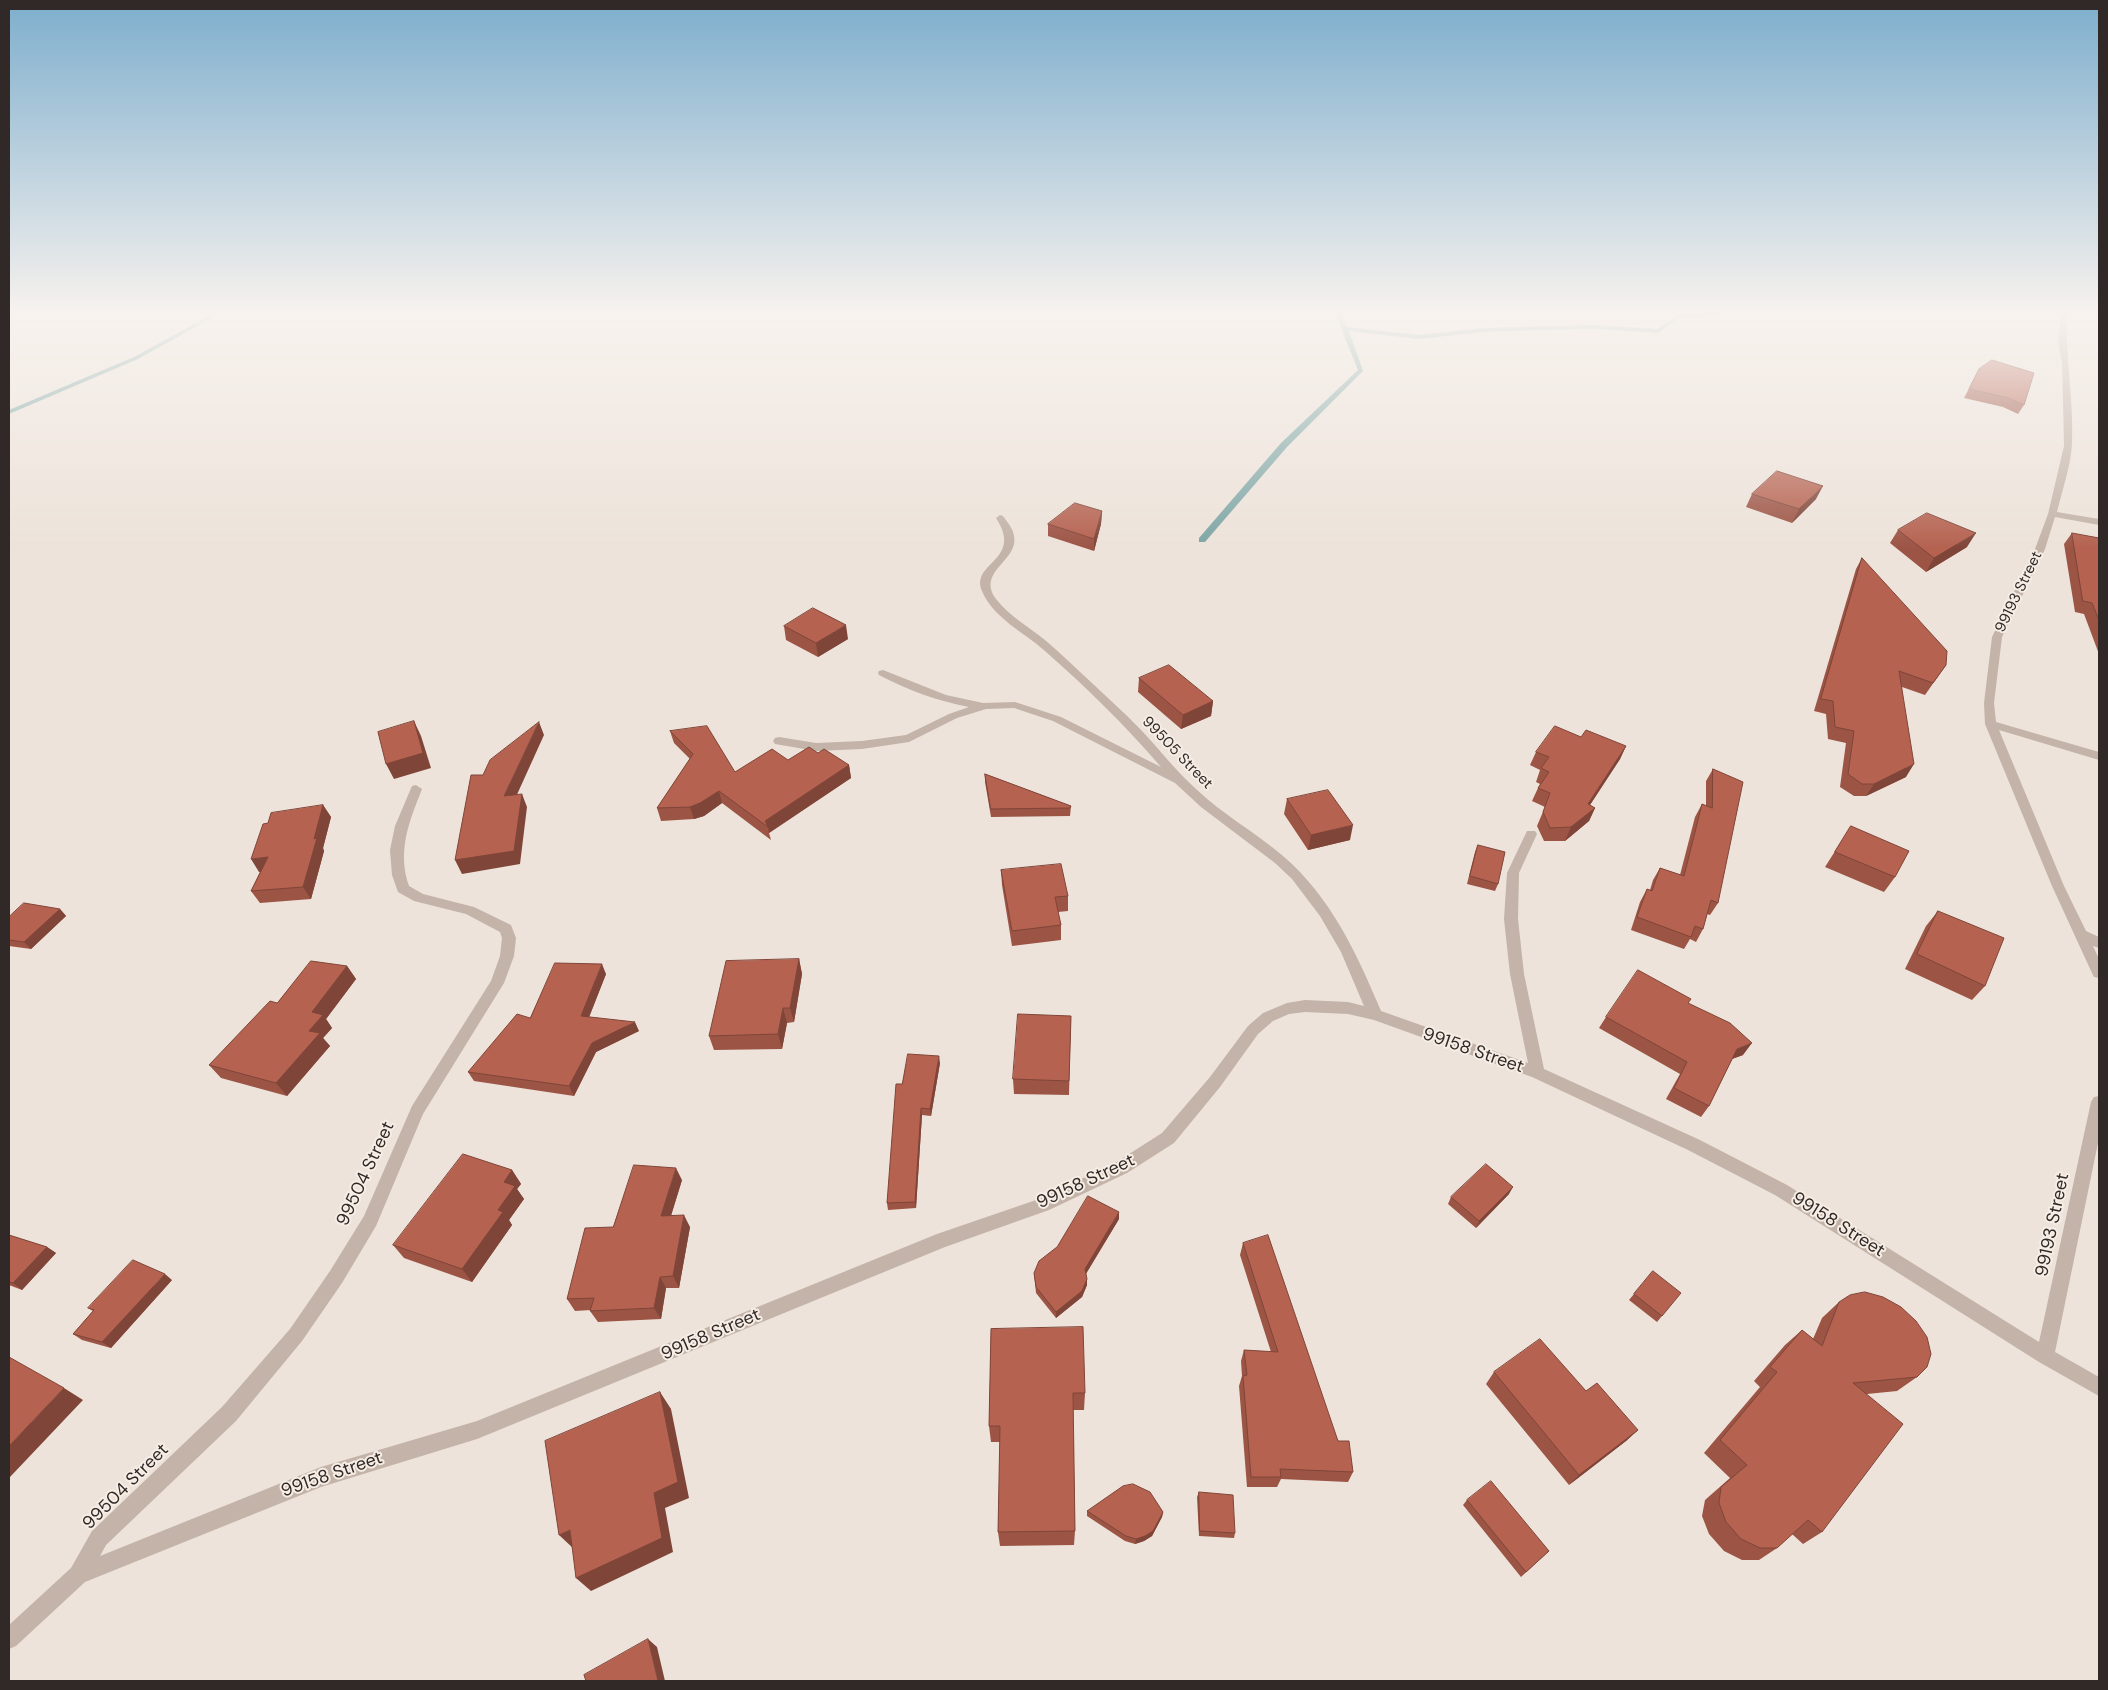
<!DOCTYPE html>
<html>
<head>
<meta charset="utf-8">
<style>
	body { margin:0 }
	#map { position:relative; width:2108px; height:1690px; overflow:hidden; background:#ede3da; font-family:"DM Sans",sans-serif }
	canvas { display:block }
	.frame { position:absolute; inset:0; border:10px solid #312927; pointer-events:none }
</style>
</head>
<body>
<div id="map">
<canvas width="2108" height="1690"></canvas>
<div class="frame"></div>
</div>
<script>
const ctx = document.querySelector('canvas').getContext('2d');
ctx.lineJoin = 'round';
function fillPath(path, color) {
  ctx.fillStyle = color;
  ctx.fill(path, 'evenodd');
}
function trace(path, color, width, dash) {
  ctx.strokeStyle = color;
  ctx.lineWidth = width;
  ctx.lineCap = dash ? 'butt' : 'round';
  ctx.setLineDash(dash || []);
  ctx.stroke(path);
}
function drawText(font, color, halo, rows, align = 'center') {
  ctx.font = font + ' "DM Sans",sans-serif';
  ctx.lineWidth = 4;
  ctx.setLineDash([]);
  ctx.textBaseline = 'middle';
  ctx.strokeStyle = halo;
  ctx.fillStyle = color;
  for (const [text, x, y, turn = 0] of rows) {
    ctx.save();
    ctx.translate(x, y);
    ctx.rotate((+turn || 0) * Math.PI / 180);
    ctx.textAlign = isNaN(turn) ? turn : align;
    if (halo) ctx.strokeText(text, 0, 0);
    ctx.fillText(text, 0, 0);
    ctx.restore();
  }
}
const stream = new Path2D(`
	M214 313H221L138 359 9 414V410L134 357Z
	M1332 313 1341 314 1347 327 1418 335 1484 328 1543 326 1597 325 1657 329 1676 315 1727 313 1724 315 1678 319 1658 333 1597 329 1543 330 1484 332 1418 339 1349 331 1363 371 1287 447 1205 542H1199V538L1281 443 1358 370 1336 316Z`);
const street = new Path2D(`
	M2061 313H2067C2065 357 2074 400 2072 444 2071 465 2062 491 2057 512L2099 519V525L2055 517 2045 549 2002 637 1994 703 1996 722 2099 752V760L1999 730 2064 886 2086 931 2099 937V948L2093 946 2099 959V978L2094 977 2092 973 2052 886 1985 724 1984 703 1992 637 2035 549 2048 514 2064 446 2062 363 2058 343Z
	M1000 515 1003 516C1007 522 1013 528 1014 536 1019 561 976 571 996 599 1009 616 1029 627 1045 640 1057 650 1068 661 1079 671 1100 691 1122 710 1142 731 1160 750 1176 771 1196 789 1222 814 1255 832 1283 856 1331 897 1357 954 1381 1011L1528 1063 1510 974 1504 919 1507 873 1527 831H1535L1537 834 1519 873 1518 919 1524 974 1544 1069 1700 1140 1787 1185 2039 1342 2091 1102 2094 1097 2099 1096V1138L2055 1352 2099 1377V1396L2039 1362 1775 1195 1688 1150 1532 1077 1374 1020 1348 1014 1305 1012 1289 1014 1273 1021 1258 1034 1220 1087 1174 1143 1127 1173 1049 1210 945 1247 477 1439 321 1487 85 1582 16 1646 9 1649V1625L71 1568 92 1531 222 1407 290 1329 330 1271 364 1216 412 1106 491 981 500 956 502 938 500 932 466 914 414 901 398 892 392 875 390 850 395 826 412 786 416 785 422 789C409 822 397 851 409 886L423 894 474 907 511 925 516 938 514 956 504 983 423 1114 376 1226 342 1283 302 1341 236 1421 106 1545 100 1556 321 1467 477 1421 937 1234 1039 1199 1115 1163 1162 1133 1210 1077 1248 1026 1263 1013 1287 1003 1305 1000 1348 1002 1364 1006 1341 952 1320 916 1292 879 1275 863 1201 807 1175 783 1053 721 1014 708 986 709 957 718 909 742 862 749 816 751 775 744 773 741 775 738 779 737 816 743 862 741 906 735 949 714 969 707C937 701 908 690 879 675L878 673 879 671 883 670 946 695 983 703 1015 702 1061 717 1161 767C1126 726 1086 687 1045 651 1025 633 993 618 982 591 970 562 1024 561 996 518Z`);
const wall = new Path2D(`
	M1979 369 2024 405 2018 414 2003 407 1964 398Z
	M1752 494 1816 499 1792 523 1746 507Z
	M1102 511 1101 524 1094 551 1048 536V524Z
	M1898 530 1967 547 1926 572 1890 543Z
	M2072 533 2099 538V654L2084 614 2075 612 2064 544Z
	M1862 558 1946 665 1925 695 1902 687 1906 777 1866 796H1854L1840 787 1846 743 1828 739 1826 714 1814 711 1856 569Z
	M784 626 848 639 818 657 786 640Z
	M1139 678 1213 701 1211 716 1181 729 1138 692Z
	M670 731 735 772 788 760 818 753 849 765 851 778 769 833 771 840 722 803 704 816 694 819 661 821 657 808 690 759 674 743Z
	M1581 737 1626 746 1620 759 1590 805 1595 808 1589 821 1565 841H1544L1537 826 1545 807 1532 801 1538 788 1540 784 1536 782 1540 770 1530 765 1536 752Z
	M1713 769 1718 903 1710 915 1707 914 1703 929 1696 942 1690 939 1684 949 1631 930 1640 902 1647 889 1650 890 1653 880 1660 868 1680 875 1695 817 1702 804 1706 806V781Z
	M985 774 1071 806 1070 816 991 817 985 782Z
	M1287 799 1350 840 1308 850 1284 814Z
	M323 805 331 817 323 848 324 851 311 899 260 903 251 891 260 872H259L268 823Z
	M1851 826 1895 877 1884 892 1825 867Z
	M1478 845 1498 884 1495 891 1467 884 1475 852Z
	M1001 870 1068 896V911L1058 912 1061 925V940L1012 946 1002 885Z
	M60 909 66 916 31 949 9 946V917Z
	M1938 911 1985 986 1972 1000 1905 969 1926 926Z
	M799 959 802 974 794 1022 787 1023 782 1049 714 1050 709 1036Z
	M347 966 356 979 326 1019 332 1028 323 1038 330 1046 287 1096 221 1078 209 1065 277 1003Z
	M606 974 589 1017 639 1031 596 1052 574 1096 474 1081 468 1072 530 1018Z
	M1688 1003 1743 1055 1732 1059 1709 1106 1701 1117 1666 1099 1680 1074 1599 1028 1606 1017Z
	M1071 1016 1069 1095 1014 1094 1013 1079Z
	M940 1063 931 1116 922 1115 916 1208 888 1210 887 1203 902 1084Z
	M512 1170 521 1184 517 1189 524 1199 509 1220 512 1225 472 1282 404 1258 393 1245Z
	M682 1180 671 1216 690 1227 679 1288H666L661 1319 598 1322 590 1311 591 1310 575 1311 567 1299 613 1227Z
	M1509 1194 1476 1228 1448 1204 1451 1197Z
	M1119 1219 1086 1274 1087 1285 1082 1297 1056 1318 1036 1293 1034 1273Z
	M9 1235 47 1247 56 1253 22 1290 9 1285Z
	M1243 1243 1353 1472 1348 1482 1281 1479 1277 1487H1247L1239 1386 1242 1376 1241 1361 1244 1350 1271 1352 1240 1255Z
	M1653 1271 1662 1316 1657 1322 1629 1300Z
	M172 1280 111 1348 82 1340 73 1334 93 1311 88 1308Z
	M1839 1302 1917 1377 1897 1391 1867 1394 1822 1532 1803 1544 1792 1534 1777 1548 1759 1560H1742L1724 1551 1709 1534 1702 1516 1705 1500 1730 1478 1704 1453 1760 1387 1754 1381 1785 1345 1802 1330 1813 1339 1822 1318Z
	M991 1329 1085 1393 1084 1410H1073L1075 1531 1074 1545 1000 1546 998 1532 1000 1442H991L989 1426Z
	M1494 1372 1586 1391 1638 1430 1626 1441 1569 1485 1486 1384Z
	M1199 1492 1235 1533 1234 1538 1199 1536 1197 1497Z
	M1467 1500 1549 1551 1521 1577 1463 1505Z
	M1087 1511 1163 1512 1162 1517 1152 1536 1144 1541 1135 1544 1125 1541 1087 1516Z`);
const shadedWall = new Path2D(`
	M1823 486 1816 499 1792 523 1799 509Z
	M1102 511 1101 524 1094 551V539Z
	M1976 533 1967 547 1926 572 1934 558Z
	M846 625 848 639 818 657 816 643Z
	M1213 701 1211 716 1181 729 1183 715Z
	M414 721 421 736 431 768 394 779 386 764Z
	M539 722 544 735 510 810 504 796Z
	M1626 746 1620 759 1582 817 1588 804Z
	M1914 764 1906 777 1866 796 1874 784Z
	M849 765 851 778 769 833 768 827 765 821Z
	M719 791 722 803 704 816 694 819 690 807Z
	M522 794 527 807 520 864 462 874 455 860Z
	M323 805 331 817 323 848 324 851 311 899 303 887 314 839Z
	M1595 808 1589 821 1565 841 1571 827Z
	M1353 825 1350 840 1308 850 1311 835Z
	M268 857 276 869 259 872 251 859Z
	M60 909 66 916 31 949 24 942Z
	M799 959 802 974 794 1022 790 1008Z
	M602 964 606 974 586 1025 581 1016Z
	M347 966 356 979 326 1019 332 1028 323 1038 330 1046 287 1096 276 1083 309 1031 312 1012Z
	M783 1008 787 1023 782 1049 778 1034Z
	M635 1022 639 1031 596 1052 574 1096 569 1086 592 1043Z
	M1752 1043 1743 1055 1729 1060 1737 1049Z
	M939 1056 940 1063 931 1116 930 1109Z
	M921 1108 922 1115 916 1208 915 1202Z
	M676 1168 682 1180 667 1228 661 1216Z
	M512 1170 521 1184 517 1189 524 1199 509 1220 512 1225 472 1282 462 1269 498 1210 504 1182Z
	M1513 1187 1509 1194 1476 1228 1479 1221Z
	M1119 1212V1219L1085 1275V1269Z
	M684 1215 690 1227 679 1288 673 1276Z
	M47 1247 56 1253 22 1290 13 1283Z
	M165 1274 172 1280 111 1348 102 1342Z
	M660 1277 666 1288 661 1319 654 1308Z
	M1087 1279V1285L1082 1297 1056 1318V1312Z
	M64 1388 83 1400 10 1477 9 1476V1446Z
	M660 1392 671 1409 689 1498 665 1508 673 1552 591 1591 576 1578 654 1493Z
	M1638 1430 1626 1441 1569 1485 1579 1475Z
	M1163 1512 1162 1517 1152 1536 1144 1541 1135 1544 1136 1539Z
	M570 1530 574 1549 559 1535Z
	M648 1639 657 1647 665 1681H658Z`);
const building = new Path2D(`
	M1992 360 2034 373 2024 405 2008 398 1969 389 1979 369Z
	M1777 471 1823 486 1799 509 1752 494Z
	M1075 503 1102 511 1094 539 1048 524Z
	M1927 513 1976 533 1934 558 1898 530Z
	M2072 533 2099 538V620L2092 603 2083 601Z
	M1862 558 1947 651 1946 665 1933 683 1899 671 1914 764 1874 784H1862L1848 774 1854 731 1835 727 1833 701 1821 699Z
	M813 608 846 625 816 643 784 626Z
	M1169 665 1213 701 1183 715 1139 678Z
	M414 721 423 753 386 764 378 732Z
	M539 722 504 796 522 794 514 851 455 860 471 775H483L490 760Z
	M707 726 735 772 772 749 788 760 809 747 818 753 824 749 849 765 765 821 768 827 719 791 700 803 690 807 657 808 693 754 670 731Z
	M1555 726 1581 737 1586 730 1626 746 1588 804 1595 808 1571 827 1550 828 1543 812 1550 793 1538 788 1549 772 1541 768 1549 757 1536 752Z
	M1713 769 1743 782 1718 903 1711 900 1703 929 1695 926 1691 937 1637 917 1647 889 1652 891 1660 868 1684 876 1702 804 1712 808Z
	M985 774 1071 806 1070 808 991 809Z
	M1328 790 1353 825 1311 835 1287 799Z
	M323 805 314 839 317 838 303 887 251 891 268 857 251 859 263 824 268 823 271 813Z
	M1851 826 1909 851 1895 877 1835 852Z
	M1478 845 1505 852 1498 884 1470 876Z
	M1061 864 1068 896 1055 897 1061 925 1012 931 1001 870Z
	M24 903 60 909 24 942 9 940V917Z
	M1938 911 2004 938 1985 986 1917 954Z
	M799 959 790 1008H783L778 1034 709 1036 726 961Z
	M311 961 347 966 312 1012 323 1015 309 1031 320 1033 276 1083 209 1065 270 1001 277 1003Z
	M555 963 602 964 581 1016 635 1022 592 1043 569 1086 468 1072 517 1014 530 1018Z
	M1638 970 1691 999 1688 1003 1730 1023 1752 1043 1737 1049 1709 1106 1674 1088 1687 1062 1606 1017Z
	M1018 1014 1071 1016 1069 1081 1013 1079Z
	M908 1054 939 1056 930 1109 921 1108 915 1202 887 1203 896 1084H902Z
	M463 1154 512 1170 504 1182 515 1186 498 1210 503 1212 462 1269 393 1245Z
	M1486 1164 1513 1187 1479 1221 1451 1197Z
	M634 1165 676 1168 661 1216 684 1215 673 1276 660 1277 654 1308 590 1311 594 1298 567 1299 585 1228 613 1227Z
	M1088 1196 1119 1212 1085 1269 1087 1279 1082 1291 1056 1312 1036 1287 1034 1273 1039 1261 1057 1247Z
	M9 1235 47 1247 13 1283 9 1282Z
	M1268 1235 1338 1441H1349L1353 1472 1280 1469 1281 1477H1251L1243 1376 1247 1375 1244 1350 1278 1352 1243 1243Z
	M133 1260 165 1274 102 1342 73 1334 94 1310 88 1308Z
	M1653 1271 1681 1293 1662 1316 1634 1294Z
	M1865 1292 1883 1297 1901 1307 1916 1321 1927 1337 1931 1354 1927 1367 1917 1377 1853 1383 1903 1424 1822 1532 1808 1520 1777 1548H1760L1741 1539 1726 1522 1719 1503 1721 1487 1747 1465 1720 1440 1777 1372 1770 1367 1802 1330 1822 1346 1839 1302 1850 1295Z
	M1083 1327 1085 1393H1073L1075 1531 998 1532 1000 1426H989L991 1329Z
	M1540 1339 1586 1391 1597 1383 1638 1430 1579 1475 1494 1372Z
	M9 1357 64 1388 9 1446Z
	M660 1392 678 1482 654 1493 662 1538 576 1578 570 1530 559 1535 545 1441Z
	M1491 1481 1549 1551 1526 1572 1467 1500Z
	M1133 1484 1150 1492 1163 1512 1153 1531 1145 1536 1136 1539 1126 1536 1087 1511 1123 1486Z
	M1199 1492 1233 1495 1235 1533 1200 1531Z
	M648 1639 658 1681H586L584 1675Z`);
const streetNames = [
	["99193 Street",2019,592,-64],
	["99505 Street",1177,753,46]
];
const nearStreetnames = [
	["99158 Street",1473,1051,19],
	["99504 Street",366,1174,-65],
	["99158 Street",1086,1182,-25],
	["99158 Street",1838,1225,32],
	["99193 Street",2053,1225,-78],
	["99158 Street",711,1335,-23],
	["99158 Street",332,1475,-19],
	["99504 Street",126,1487,-45]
];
fillPath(stream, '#7da6a5');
fillPath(street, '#c3b3a8');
fillPath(wall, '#9c5445');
fillPath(shadedWall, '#7f4538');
fillPath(building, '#b56250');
trace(building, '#7f4538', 1);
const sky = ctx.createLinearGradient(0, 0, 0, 549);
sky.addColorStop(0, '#7daecd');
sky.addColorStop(0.57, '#f7f2ee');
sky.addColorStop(1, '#f7f2ee00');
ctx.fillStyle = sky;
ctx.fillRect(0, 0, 2108, 549);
drawText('15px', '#312927', '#f6ede5', streetNames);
drawText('18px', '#312927', '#f6ede5', nearStreetnames);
</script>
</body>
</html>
